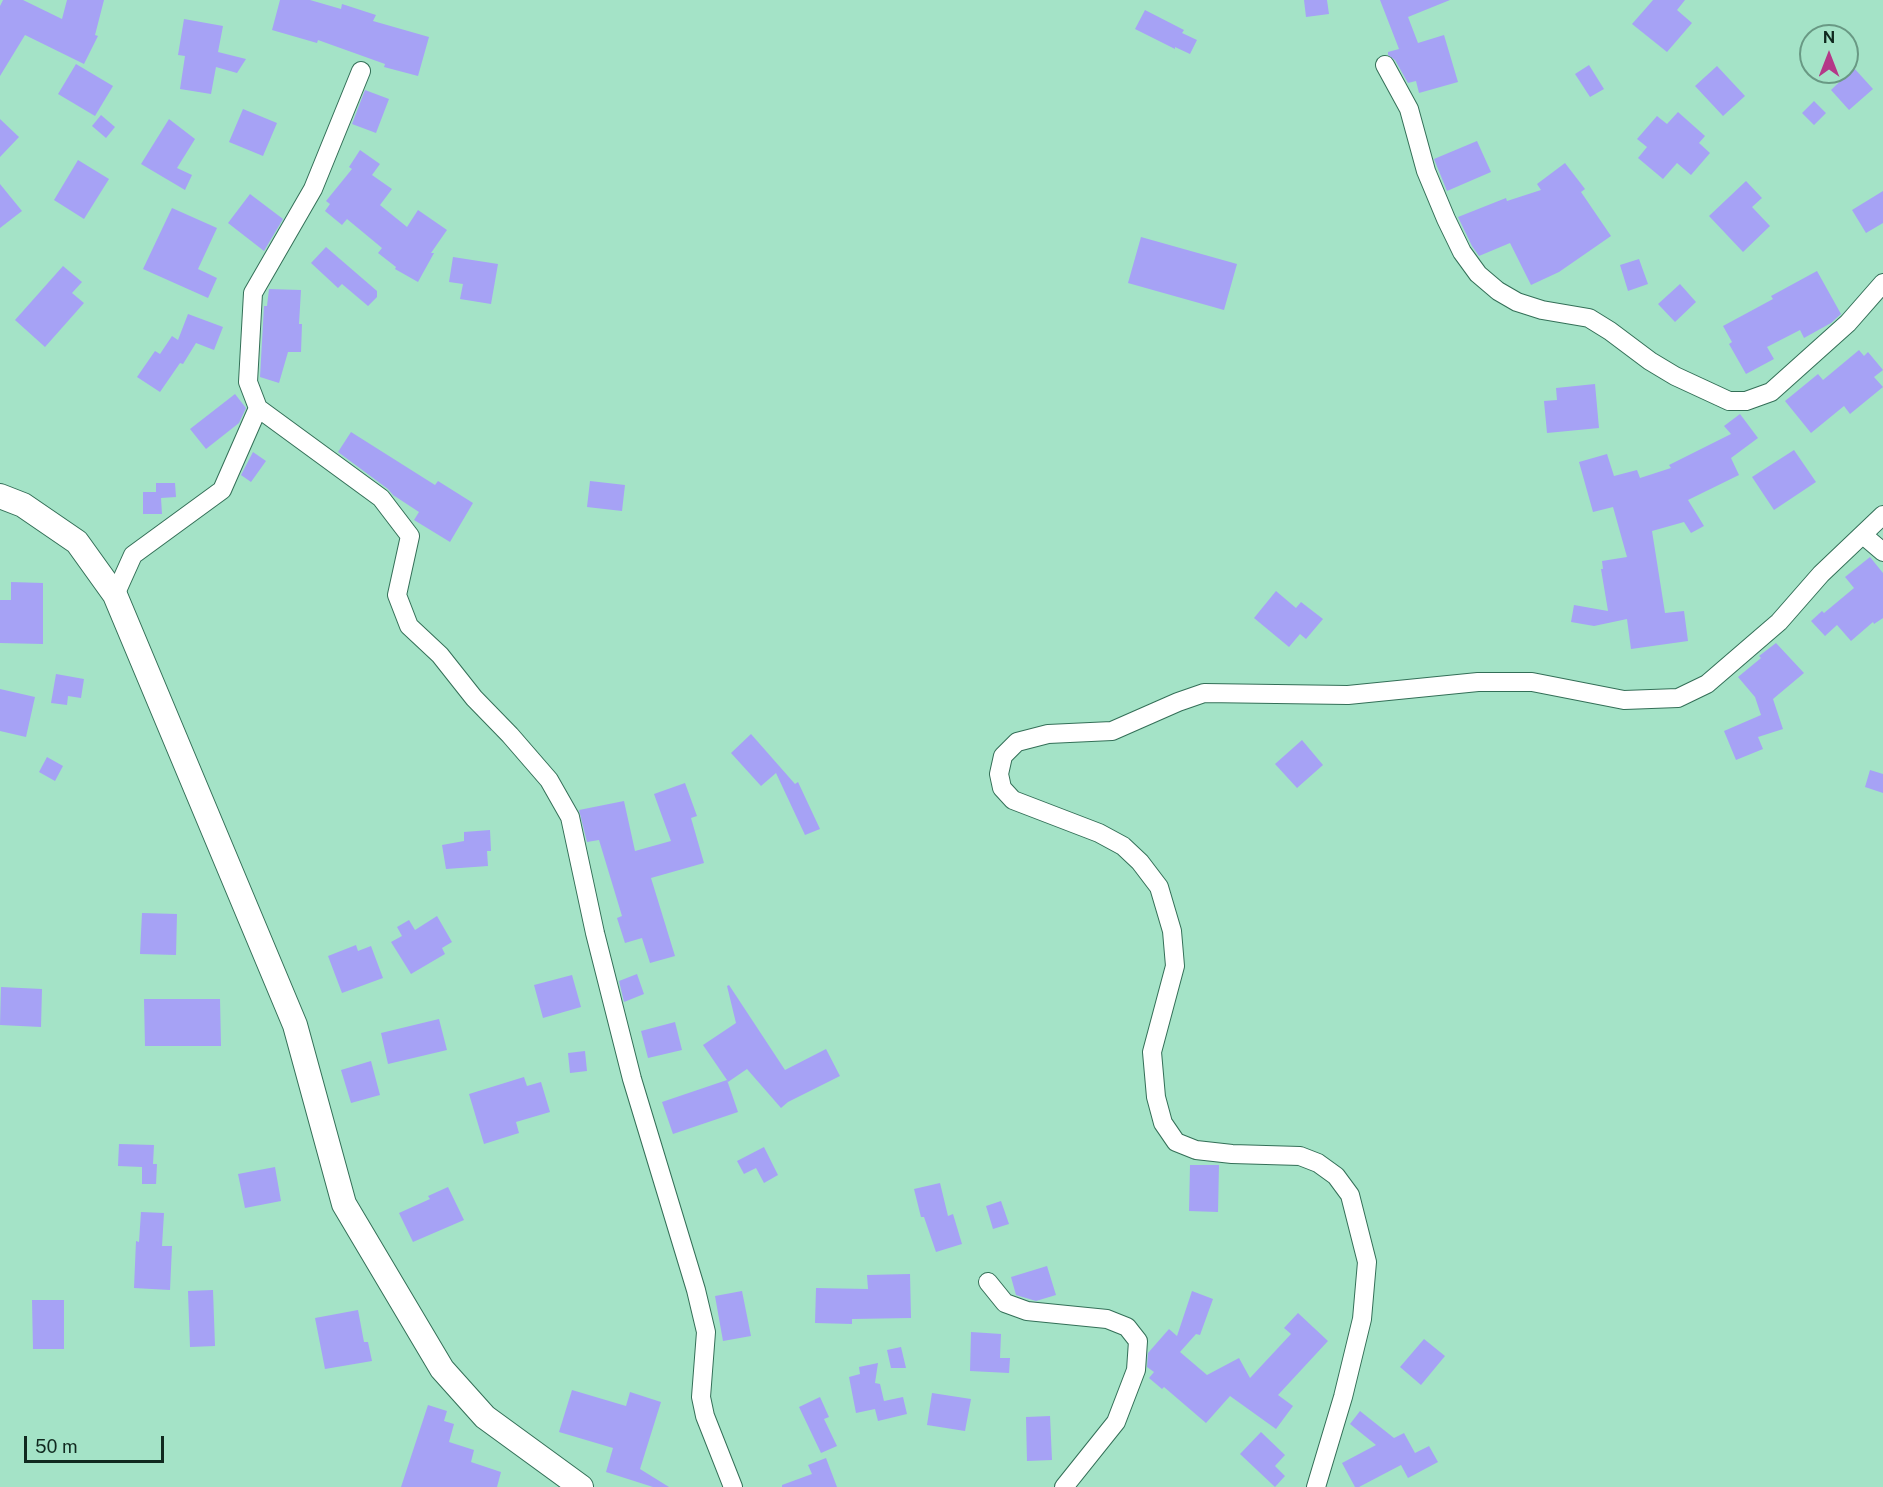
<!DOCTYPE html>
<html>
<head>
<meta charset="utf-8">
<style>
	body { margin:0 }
	#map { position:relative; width:1883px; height:1487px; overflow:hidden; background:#a4e3c7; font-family:"Public Sans",sans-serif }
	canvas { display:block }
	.north { position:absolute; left:1799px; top:24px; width:60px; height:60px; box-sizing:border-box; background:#a4e3c7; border:2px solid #699984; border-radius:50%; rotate:0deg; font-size:16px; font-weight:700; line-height:24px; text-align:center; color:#10291f }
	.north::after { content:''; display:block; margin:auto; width:21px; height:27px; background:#b43888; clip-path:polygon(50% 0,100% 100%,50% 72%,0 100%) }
	.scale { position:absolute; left:24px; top:1436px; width:140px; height:27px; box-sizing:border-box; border:3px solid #10291f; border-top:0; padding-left:8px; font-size:18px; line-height:21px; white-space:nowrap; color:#10291f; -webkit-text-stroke:4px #a4e3c7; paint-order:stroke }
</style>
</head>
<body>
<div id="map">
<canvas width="1883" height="1487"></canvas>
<div class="north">N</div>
<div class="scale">50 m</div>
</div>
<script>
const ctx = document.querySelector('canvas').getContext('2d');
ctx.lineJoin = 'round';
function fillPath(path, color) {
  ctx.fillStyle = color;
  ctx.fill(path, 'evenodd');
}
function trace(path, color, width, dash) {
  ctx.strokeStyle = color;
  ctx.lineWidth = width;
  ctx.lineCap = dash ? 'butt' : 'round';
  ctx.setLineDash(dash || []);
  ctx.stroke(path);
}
const building = new Path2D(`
	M3 0H23L62 19 67 0H104L95 35 98 36 84 64 25 35 0 76V6Z
	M280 0H310L341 9 342 4 376 15 373 21 429 37 418 76 384 67 385 64 318 40 317 43 272 30Z
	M1304 0H1327L1329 14 1306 17Z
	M1380 0H1450L1408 17 1418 43 1444 35 1458 82 1419 93 1416 81 1408 83 1395 60 1388 55V52L1399 49Z
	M1653 0H1685L1677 10 1692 23 1667 52 1632 24Z
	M1145 10 1184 30 1182 33 1197 40 1190 54 1175 47V49L1135 29Z
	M184 19 223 26 218 52 246 59 237 73 216 67 211 94 180 89 185 56 178 55Z
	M76 64 113 86 95 116 58 94Z
	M1589 65 1604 89 1590 97 1575 74Z
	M1717 66 1745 96 1723 116 1695 86Z
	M1854 68 1873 89 1849 110 1831 90Z
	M365 90 389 99 376 133 352 124Z
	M1814 101 1826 113 1814 125 1802 113Z
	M243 109 277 123 263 156 229 142Z
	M1678 112 1705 136 1699 143 1710 153 1691 175 1677 163 1663 179 1638 158 1647 147 1637 139 1657 116 1667 124Z
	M101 115 115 127 106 138 92 126Z
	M0 119 19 137 0 157Z
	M169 119 195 139 177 168 192 175 185 190 141 164Z
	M1477 141 1491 172 1447 191 1434 159Z
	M360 150 380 164 372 175 392 189 380 205 407 227 418 210 447 230 431 253H434L418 282 395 269 396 267 378 253 382 248 347 219 342 225 325 211 330 204 326 201 352 169 349 167Z
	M78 160 109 179 84 219 54 200Z
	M1565 163 1585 189 1581 192 1611 236 1559 272 1531 285 1510 243 1479 256 1472 246 1458 217 1506 198 1507 201 1541 190 1537 184Z
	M1746 181 1762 198 1752 207 1770 226 1743 252 1709 216Z
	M0 184 22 211 0 228Z
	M1883 191V223L1866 233 1852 210Z
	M250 194 283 219 264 251 228 223Z
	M172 208 217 228 198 269 217 278 208 298 143 269Z
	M1141 237 1237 264 1224 310 1128 283Z
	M326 247 377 291V297L368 306 342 284 338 288 311 263Z
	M453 257 498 264 491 304 460 299 463 284 449 282Z
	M1639 259 1648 284 1628 291 1620 265Z
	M63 266 82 282 72 293 84 303 45 347 15 320Z
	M1817 271 1841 314 1831 323 1804 338 1800 330 1767 347 1774 359 1746 374 1729 344 1732 342 1723 326 1773 299 1771 296Z
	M1680 284 1696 302 1675 322 1658 304Z
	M269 289 301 290 299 324H302L301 352H288L279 383 260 377 264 306H267Z
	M188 314 223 327 214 350 196 343 183 364 180 363 160 392 137 377 155 351 160 354 172 336 178 340Z
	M1859 350 1864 356 1868 352 1883 370 1874 377 1883 387 1850 414 1844 406 1811 433 1785 401 1818 374 1823 380Z
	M1595 384 1599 428 1547 433 1544 401 1557 400 1556 388Z
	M235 394 246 408 239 423 206 449 190 429Z
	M1740 414 1758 438 1731 458 1739 475 1688 500 1704 526 1691 533 1684 522 1652 531 1665 613 1684 611 1688 641 1631 649 1627 619 1594 626 1571 622 1574 605 1608 611 1601 569H1603L1602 561 1627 557 1613 507 1593 512 1579 462 1607 454 1614 476 1637 470 1640 478 1671 468 1669 465 1731 434 1724 426Z
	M351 432 435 485 438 481 473 503 450 542 414 520 419 512 393 495 388 489 338 452Z
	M1794 450 1816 482 1774 510 1752 477Z
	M253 452 266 461 251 482 241 475Z
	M590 481 625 485 622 511 587 507Z
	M156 483H175L176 497 161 498 162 514H143V492H156Z
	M1870 557 1883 573V618L1874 624 1873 622 1851 641 1837 625 1825 636 1811 621 1822 611 1824 613 1854 588 1845 577Z
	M11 582 43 583V644L0 643V600H11Z
	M1276 591 1296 608 1301 602 1323 619 1306 639 1300 634 1289 647 1254 618Z
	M1776 643 1804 673 1773 699 1783 729 1758 737 1763 749 1736 760 1724 731 1761 715 1755 697 1738 677 1761 658 1759 656Z
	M56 674 84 679 81 698 68 696 67 705 51 703Z
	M0 689 35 697 26 737 0 731Z
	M751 734 795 784 798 782 820 829 805 835 776 773 761 786 731 753Z
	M1302 740 1323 765 1297 788 1275 764Z
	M47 757 63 766 55 781 39 772Z
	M1870 770 1883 774V793L1865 787Z
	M685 783 697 816 691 818 704 863 651 878 675 956 650 963 642 938 625 943 617 918 622 916 599 840 587 842 579 810 624 801 635 851 671 841 654 794Z
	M490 830 491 851H487L488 866 446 869 442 845 464 841V832Z
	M142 913 177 914 176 955 140 954Z
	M437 916 452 942 442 948 445 954 411 974 391 942 402 936 397 927 409 920 415 930Z
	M356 945 358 951 371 946 383 978 342 993 328 956Z
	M637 974 644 994 624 1002 619 981Z
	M572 975 581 1007 543 1018 534 985Z
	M729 985 785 1070 826 1049 840 1076 788 1102 781 1108 747 1069 728 1082 727 1080 738 1112 673 1134 662 1102 727 1080 703 1045 736 1023 727 986Z
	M1 987 42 989 41 1027 0 1025Z
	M144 999H220L221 1046H145Z
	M439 1019 447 1050 388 1064 381 1033Z
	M675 1022 682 1050 648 1058 641 1031Z
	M585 1051 587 1071 570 1073 568 1053Z
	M371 1061 380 1095 351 1103 341 1070Z
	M524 1077 527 1086 541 1082 550 1112 516 1122 519 1133 484 1144 469 1094Z
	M119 1144 154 1145 153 1164H157L156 1184H142V1167L118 1166Z
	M764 1147 778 1175 764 1183 756 1168 744 1174 737 1161Z
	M1190 1165H1219L1218 1212 1189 1211Z
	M275 1167 281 1201 245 1208 238 1174Z
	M940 1183 948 1216 953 1214 962 1244 936 1252 924 1217H921L914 1189Z
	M448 1187 464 1220 413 1242 399 1213 430 1199 428 1196Z
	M1001 1201 1009 1224 993 1229 986 1206Z
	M141 1212 164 1213 162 1246H172L170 1290 134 1288 136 1241 139 1242Z
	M1047 1266 1056 1295 1036 1301 1016 1295 1011 1277Z
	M910 1274 911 1318 852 1319V1324L815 1323 816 1288 868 1289 867 1275Z
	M213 1290 215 1346 190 1347 188 1291Z
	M742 1291 751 1336 723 1341 715 1296Z
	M1192 1291 1213 1299 1200 1335 1196 1334 1180 1352 1207 1375 1239 1358 1250 1378 1291 1334 1284 1328 1298 1313 1328 1341 1278 1395 1293 1406 1276 1429 1230 1396 1206 1423 1164 1387 1162 1389 1149 1378 1154 1372 1147 1367 1148 1353 1169 1329 1177 1336Z
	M32 1300H64V1349H33Z
	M358 1310 364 1342H368L372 1361 325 1369 315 1318Z
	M971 1332 1001 1334 1000 1358H1010L1009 1373 970 1371Z
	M1424 1339 1445 1356 1421 1385 1400 1367Z
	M901 1347 906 1368H891L887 1350Z
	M878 1363 875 1383 880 1384 884 1401 903 1397 907 1414 878 1421 875 1409 856 1413 849 1377 860 1374 859 1367Z
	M572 1390 626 1406 630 1392 661 1402 640 1469 669 1487H653L606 1472 613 1448 559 1432Z
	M932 1393 971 1399 965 1431 927 1425Z
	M820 1397 829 1417 824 1419 837 1446 821 1453 799 1407Z
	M428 1405 447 1411 444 1421 454 1424 449 1442 474 1450 471 1462 501 1472 497 1487H401Z
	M1360 1411 1394 1438 1404 1433 1415 1453 1429 1446 1438 1462 1408 1478 1401 1465 1359 1487H1355L1342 1463 1376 1445 1350 1424Z
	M1050 1416 1052 1460 1027 1461 1026 1417Z
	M1261 1432 1285 1455 1275 1466 1285 1476 1275 1487 1240 1454Z
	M826 1458 837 1487H782V1485L812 1474 808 1465Z`);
const minor = new Path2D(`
	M1385 65 1409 109 1426 171 1446 219 1462 252 1478 274 1498 291 1517 302 1542 310 1589 318 1610 331 1650 361 1675 376 1729 401H1746L1771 392 1848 323 1883 283
	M258 408 381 498 410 536 397 595 409 626 440 655 474 698 510 735 549 780 570 817 595 933 632 1079 696 1290 706 1332 701 1397 705 1416 733 1487
	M1863 535 1883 552
	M115 595 133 555 222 490 258 408 248 382 253 293 313 189 361 71
	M988 1282 1005 1303 1027 1311 1107 1319 1127 1327 1138 1341 1136 1370 1116 1422 1064 1487
	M1316 1487 1343 1397 1362 1319 1367 1262 1350 1195 1336 1176 1318 1163 1300 1156 1232 1154 1196 1150 1176 1142 1163 1123 1156 1097 1152 1052 1175 966 1172 931 1159 887 1140 862 1123 846 1099 833 1013 800 1002 788 999 774 1003 756 1017 742 1048 734 1112 731 1178 702 1204 693 1348 695 1478 682H1532L1624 700 1678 698 1707 684 1779 622 1821 574 1883 515`);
const tertiary = new Path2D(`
	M0 496 23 505 77 542 115 595 295 1025 344 1204 442 1369 485 1417 581 1487`);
fillPath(building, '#a6a2f5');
trace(minor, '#336f57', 20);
trace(tertiary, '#336f57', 26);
trace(minor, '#fff', 18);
trace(tertiary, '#fff', 24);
</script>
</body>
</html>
